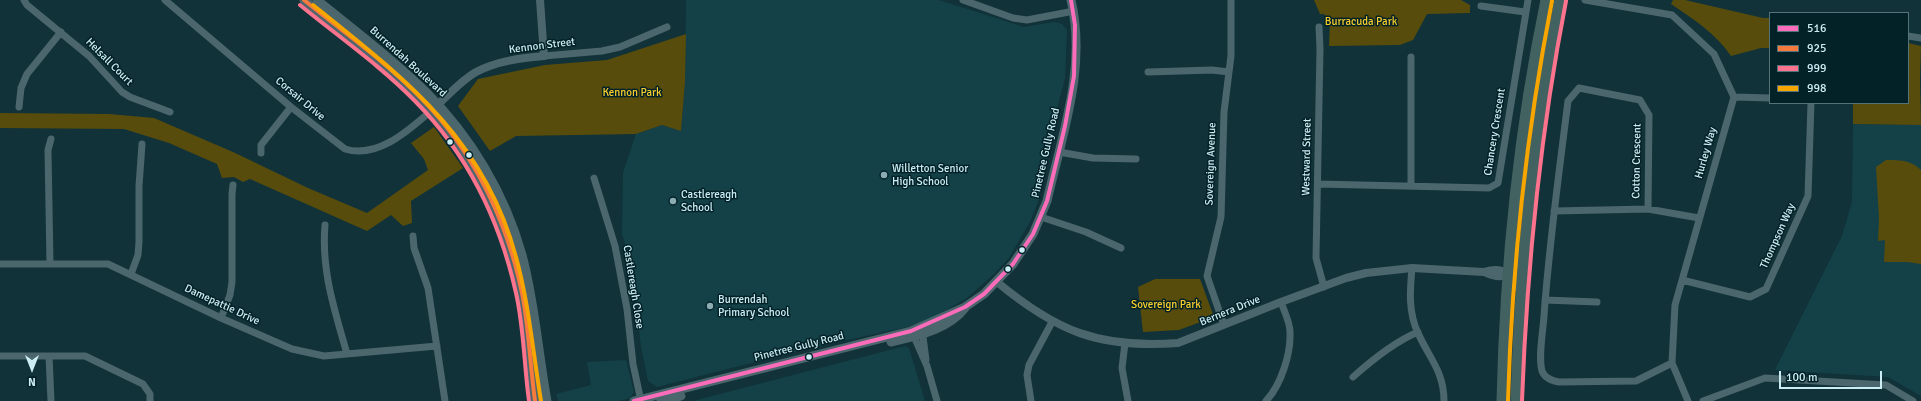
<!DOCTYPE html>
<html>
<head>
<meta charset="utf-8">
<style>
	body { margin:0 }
	#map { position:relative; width:1921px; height:401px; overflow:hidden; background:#103238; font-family:Signika,sans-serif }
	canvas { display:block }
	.legend { position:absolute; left:1769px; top:12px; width:140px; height:92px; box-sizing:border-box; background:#032228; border:1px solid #53737a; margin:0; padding:5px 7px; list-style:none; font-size:12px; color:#cbedf4 }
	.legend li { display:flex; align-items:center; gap:8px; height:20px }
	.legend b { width:20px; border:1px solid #53737a }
	.north { position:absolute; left:12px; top:349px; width:40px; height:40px; -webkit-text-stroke:3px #032228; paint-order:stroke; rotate:180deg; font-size:11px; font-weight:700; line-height:16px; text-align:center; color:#cbedf4 }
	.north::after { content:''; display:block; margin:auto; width:14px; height:18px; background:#cbedf4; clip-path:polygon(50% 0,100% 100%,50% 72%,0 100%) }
	.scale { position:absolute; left:1779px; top:371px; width:103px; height:18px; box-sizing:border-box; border:2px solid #cbedf4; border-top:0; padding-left:5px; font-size:12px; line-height:14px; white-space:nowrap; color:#cbedf4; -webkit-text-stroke:3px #032228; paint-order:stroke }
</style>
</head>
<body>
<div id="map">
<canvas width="1921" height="401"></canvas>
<ul class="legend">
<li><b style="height:5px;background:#fb6dba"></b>516</li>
<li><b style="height:5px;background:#f6793e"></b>925</li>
<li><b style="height:5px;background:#fc738d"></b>999</li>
<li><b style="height:5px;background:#f7a600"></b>998</li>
</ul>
<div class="north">N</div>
<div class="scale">100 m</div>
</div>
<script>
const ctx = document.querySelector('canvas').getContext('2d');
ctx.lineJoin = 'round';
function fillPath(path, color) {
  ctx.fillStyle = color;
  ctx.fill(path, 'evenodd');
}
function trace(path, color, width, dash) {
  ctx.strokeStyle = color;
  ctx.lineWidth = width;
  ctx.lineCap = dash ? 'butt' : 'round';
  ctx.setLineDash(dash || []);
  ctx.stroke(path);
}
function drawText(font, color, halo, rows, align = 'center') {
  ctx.font = font + ' Signika,sans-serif';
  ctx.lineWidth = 3;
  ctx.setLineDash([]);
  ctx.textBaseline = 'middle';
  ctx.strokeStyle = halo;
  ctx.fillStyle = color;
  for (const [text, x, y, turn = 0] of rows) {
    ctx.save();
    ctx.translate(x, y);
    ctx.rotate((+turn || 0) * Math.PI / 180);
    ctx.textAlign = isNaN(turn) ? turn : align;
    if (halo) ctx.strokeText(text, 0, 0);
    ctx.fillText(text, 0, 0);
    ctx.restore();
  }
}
const built = new Path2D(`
	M686 0H939L1024 27 1054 22 1062 24 1067 30 1065 79 1056 112V121L1040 186 1039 199 1031 220 1009 258 994 274 967 298 934 317 912 326 806 349 657 387 648 381 641 347 631 262 622 234 623 173 636 134 662 125 681 131 685 82Z
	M1853 124 1921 125V396L1888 377 1775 370 1842 236 1852 202Z
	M905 346 909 348 925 401H693Z
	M626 360 634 392 630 398 619 401H558L556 394 591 385 587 362Z`);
const green = new Path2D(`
	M1314 0H1461L1470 5V13L1427 14 1413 40 1400 45 1329 46 1330 22 1324 14H1320Z
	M1673 0H1685L1763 18H1770V48H1761L1731 56C1715 33 1695 20 1671 4Z
	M686 34 685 82 681 131 662 125 636 134 516 136 490 151 458 106 478 79 545 65 607 60Z
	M1908 43 1921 46 1920 80 1921 125 1853 124V103H1908Z
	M0 113 109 114 154 118 233 152 308 188 367 213 428 170 424 159 411 143 434 127 463 168 411 201 412 223 403 226 391 215 367 231 250 179 243 182 234 177 222 178 217 164 169 143 124 129 0 128Z
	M1886 160C1900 160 1911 160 1921 170V264L1907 262H1884L1885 240 1878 241 1879 218 1876 167Z
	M1155 279H1200L1214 317 1179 330 1143 332 1138 287Z`);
const minor = new Path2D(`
	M24 0 27 5 89 56 122 92 130 97 170 112
	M165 0 291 107 345 149C378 159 409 130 432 110
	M963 0 1013 18 1027 20 1074 11
	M1585 0 1672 15 1714 54 1734 97 1675 305 1672 363 1688 401
	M1481 6 1525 12
	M1319 27 1320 49 1316 258 1324 287
	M1908 36 1921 38
	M544 56 602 51 620 47 667 27
	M1148 72 1212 70 1229 72
	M1734 97 1770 98
	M19 107 21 88 27 74 61 32
	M1059 152 1093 158 1136 159
	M261 153V145L291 107
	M594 178 615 246 627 309 633 364 641 401
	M1318 184 1489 188 1498 183 1528 0
	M1411 186V57
	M1648 209 1649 115 1640 100 1579 88 1568 101C1559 173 1549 244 1544 316 1543 332 1538 357 1542 371 1545 379 1553 381 1559 382L1636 381 1672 363
	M1554 211 1648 209 1699 218
	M1041 217 1086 232 1121 248
	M325 225C321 271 335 311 347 354
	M413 236 414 248 428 288 445 401
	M0 264H108L221 318 292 349 324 356 437 346
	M50 264 48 150 51 139
	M1412 268C1410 290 1408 312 1418 333 1429 358 1444 371 1444 401
	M131 274 138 255 139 242V186L142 144
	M1682 280 1750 297 1766 289 1808 196 1811 103
	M1545 300 1597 302
	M221 318 230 295 232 282V194L233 185
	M1224 325 1207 276 1221 217 1224 112 1231 56V0
	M922 329 926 360
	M912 332 927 366 937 401
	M1125 343 1122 368 1128 401
	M0 356H85L143 384 150 394V401
	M49 356 51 401
	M1353 377C1372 360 1394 342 1418 332
	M1031 401 1027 375 1029 365 1052 322
	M1266 401C1281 385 1291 354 1290 332 1290 322 1284 311 1281 302
	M1703 401 1765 378 1886 385 1913 401`);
const tertiary = new Path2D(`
	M434 108C448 96 460 81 476 72 497 61 521 58 544 56L540 0
	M1484 272C1507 283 1515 272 1521 251
	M997 282C1056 331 1099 349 1178 343L1281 302 1346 278 1366 273 1412 268 1484 272C1504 266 1512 274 1521 292`);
const secondary = new Path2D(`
	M304 0C342 32 384 62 420 97 473 150 507 220 522 293 529 329 529 365 535 401
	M317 0C354 30 393 59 426 92 471 137 505 194 522 255 535 303 538 352 547 401
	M891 342C916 336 948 330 965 308
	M634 401 911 331 965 307 984 294 1013 264 1033 234 1047 201C1062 135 1087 68 1071 0
	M661 401 681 396`);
const primary = new Path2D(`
	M1502 401C1505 270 1519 129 1546 0
	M1516 401C1520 266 1532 132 1560 0`);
const bus1 = new Path2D(`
	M634 401 911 331 965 307 984 294 1013 264 1033 234 1047 201 1065 126 1074 76 1075 25 1071 0`);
const bus2 = new Path2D(`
	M304 0C343 32 385 61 420 97 473 150 507 220 522 293 529 328 530 365 535 401`);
const bus3 = new Path2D(`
	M300 5C339 37 381 66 416 102 468 155 500 221 516 293 524 328 524 365 529 401
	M1522 401C1527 266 1540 134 1566 1`);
const bus4 = new Path2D(`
	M313 5C404 78 484 138 516 257 529 304 533 353 541 401
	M1508 401C1512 266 1526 134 1552 1`);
const markers = [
	[450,142,3.5,"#cbedf4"],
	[469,155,3.5,"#cbedf4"],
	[884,175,4,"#8aacb2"],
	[673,201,4,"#8aacb2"],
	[1022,250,3.5,"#cbedf4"],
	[1008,269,3.5,"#cbedf4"],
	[710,306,4,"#8aacb2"],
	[809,357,3.5,"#cbedf4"]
];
const parkNames = [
	["Burracuda Park",1361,22],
	["Kennon Park",632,93],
	["Sovereign Park",1166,305]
];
const streetNames = [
	["Kennon Street",542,46,-7],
	["Helsall Court",109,62,45],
	["Burrendah Boulevard",408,62,42],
	["Corsair Drive",300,99,40],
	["Chancery Crescent",1495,132,-81],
	["Pinetree Gully Road",1046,153,-77],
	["Hurley Way",1706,153,-74],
	["Westward Street",1307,157,-89],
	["Cotton Crescent",1637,161,-89],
	["Sovereign Avenue",1211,164,-88],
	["Thompson Way",1778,236,-66],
	["Castlereagh Close",633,287,81],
	["Damepattie Drive",222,305,25],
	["Bernera Drive",1230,311,-22],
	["Pinetree Gully Road",799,347,-14]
];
const poiNames = [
	["Willetton Senior",892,169],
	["High School",892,182],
	["Castlereagh",681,195],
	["School",681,208],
	["Burrendah",718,300],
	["Primary School",718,313]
];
fillPath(built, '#144148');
fillPath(green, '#584c0c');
trace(minor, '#4b666c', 7);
trace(tertiary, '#4b666c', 8);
trace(secondary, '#4b666c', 9);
trace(primary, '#426161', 11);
trace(bus1, '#fb6dba', 4);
trace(bus2, '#f6793e', 4);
trace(bus3, '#fc738d', 4);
trace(bus4, '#f7a600', 4);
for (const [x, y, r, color] of markers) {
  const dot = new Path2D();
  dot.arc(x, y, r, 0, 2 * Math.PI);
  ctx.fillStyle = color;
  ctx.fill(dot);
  trace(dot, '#032228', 1.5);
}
drawText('11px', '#fcd02c', '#032228', parkNames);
drawText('11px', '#cbedf4', '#032228', streetNames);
drawText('11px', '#cbedf4', '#032228', poiNames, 'left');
</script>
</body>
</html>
